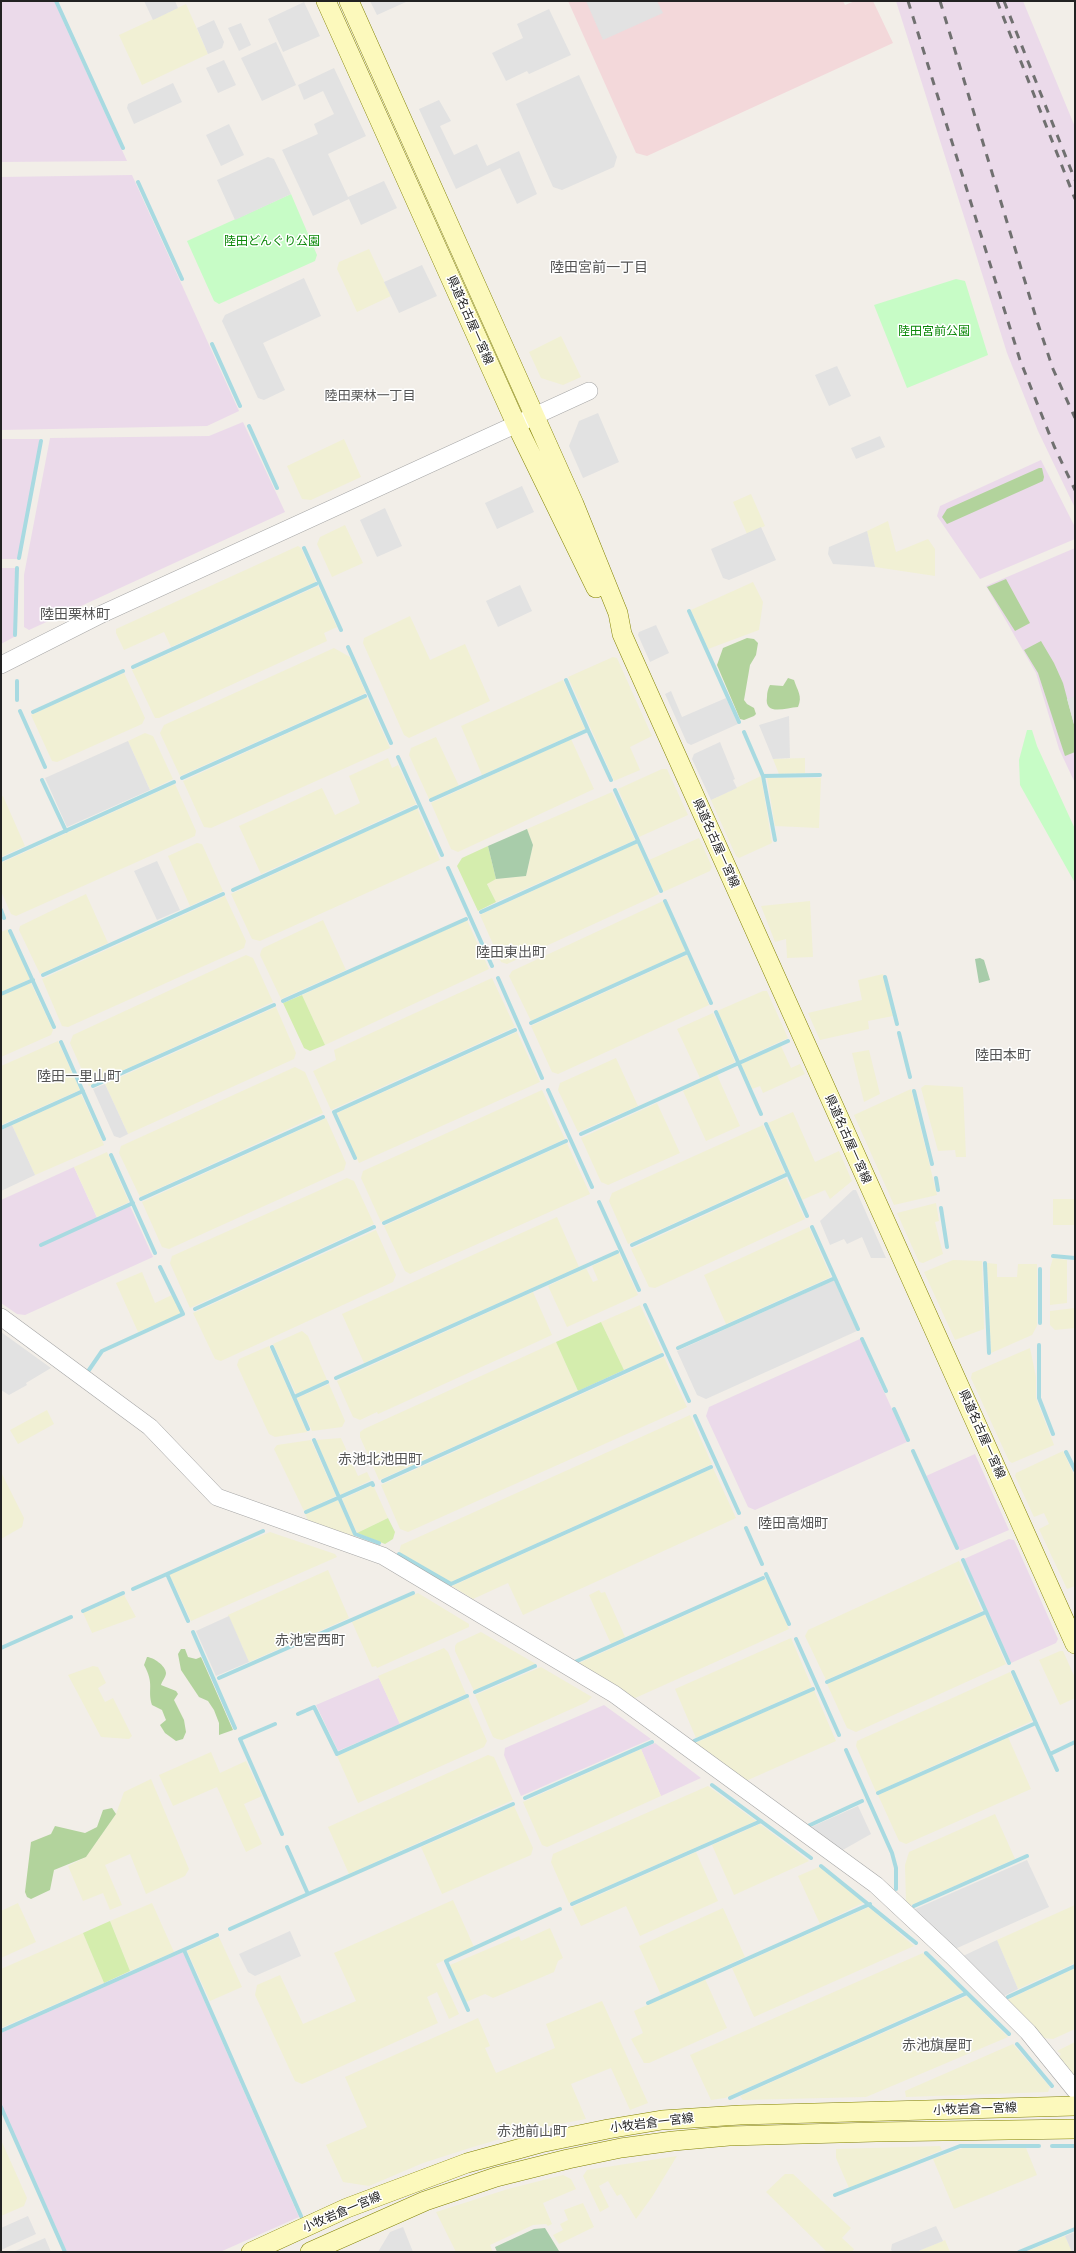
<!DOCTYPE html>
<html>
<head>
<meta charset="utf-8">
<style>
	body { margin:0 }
	#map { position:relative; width:1076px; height:2253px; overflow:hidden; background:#f2eee8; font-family:"Asap Condensed",sans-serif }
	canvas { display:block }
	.frame { position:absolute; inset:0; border:2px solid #222; pointer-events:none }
</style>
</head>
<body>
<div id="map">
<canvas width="1076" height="2253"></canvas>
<div class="frame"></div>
</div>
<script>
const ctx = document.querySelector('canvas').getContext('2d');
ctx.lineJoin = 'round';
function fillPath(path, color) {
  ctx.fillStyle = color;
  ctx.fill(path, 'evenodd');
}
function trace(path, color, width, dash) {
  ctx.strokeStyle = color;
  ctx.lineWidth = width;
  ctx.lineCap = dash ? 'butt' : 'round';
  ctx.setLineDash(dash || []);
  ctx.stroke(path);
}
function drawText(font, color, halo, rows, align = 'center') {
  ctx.font = font + ' "Asap Condensed","Noto Sans JP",sans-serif';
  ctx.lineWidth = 3;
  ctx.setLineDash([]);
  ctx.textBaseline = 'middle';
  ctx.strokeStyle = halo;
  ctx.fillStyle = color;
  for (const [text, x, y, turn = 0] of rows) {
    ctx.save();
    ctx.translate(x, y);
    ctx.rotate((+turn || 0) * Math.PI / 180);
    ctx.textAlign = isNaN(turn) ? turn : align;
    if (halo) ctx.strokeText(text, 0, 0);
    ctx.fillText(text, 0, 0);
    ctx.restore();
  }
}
const commercial = new Path2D(`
	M568 1H843L845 5 855 1H873L893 43 647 156 636 153Z`);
const industrial = new Path2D(`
	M1 1H54L127 161 1 162Z
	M896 1H1023L1075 127V508L1038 431 1007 353Z
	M132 175 239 411 207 426 1 430V177Z
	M243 422 285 512 29 630 24 627V575L50 438 209 436Z
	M1 439H40L18 559H1Z
	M1041 460 1075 527V539L980 579 937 516 940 506Z
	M1075 548V783L1059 749 1036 673 986 586Z
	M1 568H15L14 637 1 644Z
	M74 1167 98 1220 130 1206 153 1257 25 1315 17 1314 1 1303V1200Z
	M860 1339 907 1442 755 1510 748 1507 706 1416 709 1407Z
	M975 1454 1009 1530 960 1551 926 1476Z
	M1009 1539 1014 1540 1058 1639 1056 1643 1011 1663 964 1559Z
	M379 1678 400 1724 338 1751 316 1705Z
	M604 1705 651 1739 521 1796 504 1755 505 1748Z
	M655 1743 701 1778 661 1796 641 1749Z
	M183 1952 299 2217 220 2252H67L1 2104V2033Z`);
const farmland = new Path2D(`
	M186 4 208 54 142 85 119 35Z
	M369 249 391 296 357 312 337 269 339 262Z
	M561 336 581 377 563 385 541 378 529 352Z
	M344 439 361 477 311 500 302 499 287 466Z
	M751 494 765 526 747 534 733 502Z
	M888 521 896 552 928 539 935 549V576L875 567 867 531Z
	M345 525 363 563 332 577 317 544 320 537Z
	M298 546 301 548 316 582 171 647 164 632 124 650 116 633V629Z
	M753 582 763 602 759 630 708 649 691 610Z
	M318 586 337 627 324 633 327 641 159 718H155L132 670Z
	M410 616 430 660 465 644 490 701 409 738 404 735 363 643 364 638Z
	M334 648 350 657 366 693 180 776 160 733 164 725Z
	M613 657 617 658 652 736 630 747 640 770 614 781 568 677Z
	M124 673 145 718 142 724 57 762 52 761 31 715Z
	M563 680 585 729 482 775 461 726Z
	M367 697 390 748 211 828 204 827 183 781Z
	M145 733 153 736 173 779 150 790 128 741Z
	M436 737 459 786 429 799 409 755 411 748Z
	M571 739 594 789 458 852 451 849 431 803Z
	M388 758 392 768 398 765 416 804 261 874 239 826 322 788 335 815 360 803 349 776Z
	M805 758V773L779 774 773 759Z
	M662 769H667L688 815 639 837 618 789Z
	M761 776 772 843 739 858 736 856 711 800Z
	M767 778H821L819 828 775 826Z
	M175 784 196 831 195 836 16 916 11 914 1 891V863Z
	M612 792 635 840 496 902 487 883 496 879 526 876 533 845 527 829Z
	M3 796 25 846 1 857V797Z
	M417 808 440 860 260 941 252 939 231 894Z
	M699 838 712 867 710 871 663 892 649 860Z
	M197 843 202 844 223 891 190 906 168 856Z
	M637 843 659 894 507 964 501 962 480 915Z
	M86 894 108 943 40 974 19 930 20 926Z
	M225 896 246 941 244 948 68 1027 62 1026 42 979Z
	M663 901 686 951 531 1021 509 976 512 971Z
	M810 901 813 957 787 958 786 939 775 942 761 906Z
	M323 920 346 970 281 999 260 955 261 951 263 948Z
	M467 920 489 969 325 1045 302 995Z
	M8 929 30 979 1 992V932Z
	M246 955 253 958 273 1002 89 1086 70 1043 73 1035Z
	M687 955 709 1005 558 1074 552 1072 531 1026Z
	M883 974 893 1016 868 1021 869 1029 820 1040 808 1013 862 1000 858 980Z
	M492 978 515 1027 331 1110 313 1071 336 1060 334 1050Z
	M31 983 53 1030 51 1035 1 1057V996Z
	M763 991H767L788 1038 740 1060 717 1011Z
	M276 1007 296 1053 294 1059 128 1134 105 1084Z
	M713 1013 735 1062 700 1078 677 1029Z
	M517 1032 540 1082 359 1163 337 1113Z
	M58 1041 80 1090 1 1125V1066Z
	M781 1046 791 1068 800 1064 805 1074 763 1093 760 1086 752 1089 741 1064Z
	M869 1050 880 1094 864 1102 852 1053Z
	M616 1058 638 1106 578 1132 558 1090 560 1083Z
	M295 1067 305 1072 323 1113 140 1197 119 1153 121 1146Z
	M717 1075 740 1126 706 1141 683 1091Z
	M925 1085 963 1087 966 1157H956L955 1150 938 1151 921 1088Z
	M911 1089 937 1195 894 1205 854 1115Z
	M542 1090 565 1139 381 1222 361 1178 363 1171Z
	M81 1094 104 1145 35 1175 12 1125Z
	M657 1103 680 1153 608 1185 601 1182 581 1138Z
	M793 1112 815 1162 839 1151 852 1181 830 1199 825 1190 802 1200 768 1123Z
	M326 1118 346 1163 344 1170 169 1249 162 1247 142 1202Z
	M763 1125 785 1173 628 1244 609 1201 612 1193Z
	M567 1143 590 1194 410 1274 405 1271 384 1226Z
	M107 1152 129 1202 97 1217 74 1167Z
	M347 1178 354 1181 374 1224 190 1308 170 1263 172 1256Z
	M786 1178 805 1219 655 1288 649 1287 631 1249Z
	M1053 1199H1075V1225H1053Z
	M936 1203 939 1221 935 1222 943 1254 923 1263 919 1262 897 1213Z
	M557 1217 579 1267 364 1363 342 1314Z
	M809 1227 831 1277 726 1324 704 1275Z
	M376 1230 396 1275 393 1282 221 1361 215 1359 193 1313Z
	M619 1253 638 1295 567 1327 548 1286 586 1268 593 1282 598 1280 592 1266Z
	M1053 1258 1067 1260V1303L1050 1305V1268Z
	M953 1260 982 1261 984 1329 955 1340 924 1272Z
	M987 1263 997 1264V1277H1017L1018 1264H1037V1326L1032 1335 991 1353Z
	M142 1272 155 1303 172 1295 181 1314 138 1332 116 1283Z
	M533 1292 552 1335 378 1414 377 1412 360 1420 353 1417 337 1381Z
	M640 1305 663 1353 624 1370 601 1322Z
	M1075 1308V1328L1055 1330 1050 1325V1311Z
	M302 1331 308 1336 327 1380 296 1394 273 1344Z
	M556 1342 578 1391 379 1480 360 1437V1432L364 1429Z
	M269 1346 307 1432 275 1437 269 1434 237 1365 239 1359Z
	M1030 1348 1036 1377V1398L1054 1445 1012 1463 1009 1461 971 1378 972 1373Z
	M664 1357 687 1407 408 1532 400 1529 381 1485Z
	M329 1384 345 1421 342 1427 312 1431 297 1398Z
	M47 1410 54 1424 18 1444 10 1430Z
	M690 1415 712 1464 451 1582 399 1552 401 1545Z
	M341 1438 358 1476 367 1472 371 1480 340 1495 316 1440Z
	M311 1440 336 1496 304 1511 274 1449 277 1445Z
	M1063 1451 1075 1477V1586L1067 1589 1039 1529 1049 1524 1044 1513 1034 1517 1015 1476 1016 1473Z
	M713 1468 736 1518 523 1615 508 1583 473 1599 452 1586Z
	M1 1472 24 1518 22 1527 1 1539Z
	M371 1486 374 1487 388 1518 357 1533 342 1499Z
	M338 1500 355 1538 309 1522 305 1514Z
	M270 1532 335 1554 337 1557 191 1621 169 1574Z
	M959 1561 982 1611 826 1680 805 1636 808 1630Z
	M328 1570 349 1618 249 1662 228 1615Z
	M766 1579 789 1629 633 1699 577 1664Z
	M599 1590 601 1593 605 1592 625 1637 611 1644 589 1595Z
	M418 1593 469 1624V1627L377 1668 376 1666 372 1667 352 1622Z
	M124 1595 136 1617 92 1633 83 1613Z
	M984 1614 1006 1664 856 1732 847 1728 827 1684Z
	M481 1632 536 1664 474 1691 455 1651V1646L457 1643Z
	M791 1638 812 1687 696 1738 675 1689Z
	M444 1648 448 1652 466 1694 400 1724 378 1676Z
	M1060 1651H1063L1075 1678V1698L1060 1705 1039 1660Z
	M93 1666 98 1667 106 1683 98 1688 105 1702 113 1698 132 1736 129 1739 101 1737 68 1675Z
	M541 1667 592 1697 587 1702 502 1740 497 1739 493 1737 475 1695Z
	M1010 1672 1032 1721 876 1792 856 1746 857 1741Z
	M814 1690 836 1741 748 1780H742L693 1744Z
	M468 1698 487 1741 484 1747 358 1803 337 1756Z
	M1008 1737 1031 1789 906 1844 899 1841 878 1795Z
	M641 1749 661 1796 547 1847 542 1845 523 1802Z
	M211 1752 220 1773 246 1761 262 1796 244 1804 262 1844 246 1852 217 1787 173 1806 159 1775Z
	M488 1755 494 1757 513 1800 349 1874 328 1827Z
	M151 1779 189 1869 185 1876 146 1894 130 1854 105 1865 122 1905 110 1910 103 1893 83 1901 68 1866 86 1857 116 1814 124 1792Z
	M708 1786 756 1821 569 1903 551 1862 553 1854Z
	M514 1806 533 1848 531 1855 442 1894 421 1847Z
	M995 1814 1015 1859 909 1906 906 1903 905 1865 909 1852Z
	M760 1824 809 1861 734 1895 712 1845Z
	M696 1852 718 1901 640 1936 626 1906 581 1926 572 1907Z
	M819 1867 865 1902 820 1924 798 1876Z
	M453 1900 474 1947 436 1964 459 2014 449 2019 437 1992 427 1997 438 2023 302 2084 295 2081 255 1995 257 1985 280 1975 303 2024 356 2001 334 1953Z
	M18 1903 36 1942 1 1958V1911Z
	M152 1903 174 1952 130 1971 110 1921Z
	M1075 1905V1963L1018 1989 997 1940Z
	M869 1907 914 1946 754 2017 732 1968Z
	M723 1908 745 1957 661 1995 639 1946Z
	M550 1928 563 1958 558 1961 554 1972 493 1998 485 1994 466 2002 450 1965 519 1936 521 1941Z
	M83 1933 104 1983 1 2028V1969Z
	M219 1937 242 1987 210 2001 187 1951Z
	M923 1953 963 1992 725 2098 711 2100 690 2055Z
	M1075 1968V2029L1053 2039 1043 2038 1007 2000Z
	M705 1979 727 2028 649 2063H644L631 2039 643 2033 634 2011Z
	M967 1996 1008 2037 866 2097 743 2100 740 2096Z
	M602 2001 648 2103 630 2110 611 2068 571 2084 586 2119 538 2128 473 2147 423 2163 369 2186 343 2182 326 2145 367 2127 345 2077 478 2018 490 2046 485 2048 496 2073 555 2048 546 2024Z
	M1075 2042V2078L1058 2057 1061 2054 1057 2051Z
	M1013 2044 1050 2087 1048 2092 906 2097 905 2091Z
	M1 2140 27 2198 24 2206 1 2216Z
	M940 2146 942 2150 849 2188 836 2158V2149Z
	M963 2148H1026L1037 2175 954 2209 933 2159Z
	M677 2156 652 2197 636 2219 621 2194 617 2196 608 2181 599 2186 609 2207 600 2212 583 2176 587 2170Z
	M785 2174H793L851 2228 842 2238 854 2249 852 2252H827L766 2192Z
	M563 2175 571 2179 576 2189 543 2203 552 2224 548 2226 546 2224 533 2225 490 2245 493 2252H456L436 2212 508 2189Z
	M583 2203 594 2227 559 2244 553 2235 563 2230 560 2224 568 2220 564 2210Z
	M1065 2236 1072 2252H1025Z
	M945 2240 950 2252H916Z`);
const grass = new Path2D(`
	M488 846 496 879 487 884 496 902 478 911 457 866 462 858Z
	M302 995 325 1045 310 1051 304 1048 283 1003Z
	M601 1322 624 1370 578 1391 556 1342Z
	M388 1518 395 1532 393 1539 385 1544 357 1533Z
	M110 1921 130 1971 104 1983 83 1933Z`);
const forest = new Path2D(`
	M1039 468H1042L1044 477 1043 481 947 524 942 517 947 509Z
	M1006 579 1030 623 1015 631 987 587Z
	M747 638 754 639 758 643 756 655 750 665 744 700 747 704 754 708 756 714 754 716 744 720 740 719 717 665 723 648Z
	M1041 641 1054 663 1063 683 1075 728V752L1065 756 1038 673 1024 650Z
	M788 678 794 680C797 690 803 696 798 707 785 708 764 716 767 697 767 692 768 689 770 685L783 686Z
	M181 1649H185L188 1657 196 1659 201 1657 233 1730 219 1735V1723L214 1710 208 1701 199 1697 181 1670 178 1654Z
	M147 1657C153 1657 166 1666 166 1673 166 1677 162 1681 161 1685L176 1691 178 1694 174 1700 184 1720 186 1732 183 1739 176 1741 165 1733 160 1725 166 1720 162 1710 152 1705C147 1689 155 1685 144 1665Z
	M112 1808 116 1814 86 1857 54 1870 50 1890 31 1899 27 1897 25 1892 31 1842 51 1834 55 1826 85 1833 97 1827 103 1810Z`);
const cemetery = new Path2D(`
	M527 829 533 845 526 876 496 879 488 846Z
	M980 958 984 960 990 980 979 983 975 959Z
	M545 2228 559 2251 557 2252H497L495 2247 534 2229Z`);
const park = new Path2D(`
	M291 194 317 255 315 261 219 304 214 301 187 241Z
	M956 279 965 281 988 355 907 388 874 305Z
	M1027 730H1032L1037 746 1075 829V883L1020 785 1019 760Z`);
const parking = new Path2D(`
	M144 1H175L178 8 153 20Z
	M370 1H406V2L377 15Z
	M586 1H657L663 13 603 40Z
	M304 2 320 36 283 52 268 19Z
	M549 9 571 55 529 74 527 71 506 81 492 53 523 38 517 24Z
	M214 20 224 42 222 48 208 54 197 28Z
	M241 23 251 45 239 51 228 28Z
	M276 42 296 85 262 101 241 58Z
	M224 60 236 85 218 93 206 68Z
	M334 68 366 136 328 154 348 197 384 181 397 208 361 225 349 199 313 216 282 150 318 134 314 124 334 114 323 91 304 100 298 85Z
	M579 75 617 157 614 167 562 190 553 187 516 104Z
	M173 83 182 102 134 124 127 108 128 104Z
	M439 100 451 121 440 126 454 155 477 144 487 166 519 151 537 194 517 204 500 168 456 189 419 109Z
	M229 124 244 155 221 166 206 135Z
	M268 157 274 159 291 194 235 220 217 180Z
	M422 265 437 296 399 313 384 282Z
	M304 278 321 316 263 343 285 390 264 400 258 398 222 321 225 315Z
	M837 366 851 396 829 406 815 375Z
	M598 413 619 462 583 478 569 446 579 421Z
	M880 436 885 447 856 459 851 448Z
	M522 486 534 512 497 529 485 503Z
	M385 508 402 546 377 557 360 520Z
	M761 527 776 560 729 580 723 578 711 549Z
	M867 531 875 567 833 564 828 554 829 547Z
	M520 585 532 611 498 627 486 601Z
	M656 625 669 653 650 662 638 635 639 632Z
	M671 691 682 717 726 698 738 724 691 745 687 743 665 694Z
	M1075 696V728L1067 699Z
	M789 716 790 758 773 759 759 725Z
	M128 741 150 790 67 827 45 778Z
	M720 742 735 779 733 780 737 788 711 800 692 759 694 754Z
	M157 861 180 910 157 920 134 871Z
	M105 1084 128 1134 120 1138 114 1136 93 1089Z
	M12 1125 35 1175 1 1191V1130Z
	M853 1190H856L886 1258H871L862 1237 847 1244 844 1239 830 1245 820 1221Z
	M834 1280 857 1331 706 1399 697 1395 677 1351Z
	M1 1332 51 1368 26 1383 27 1385 9 1395 1 1390Z
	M229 1616 249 1662 216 1676 196 1631Z
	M858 1806 871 1834 841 1851 809 1828Z
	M1027 1860 1049 1907 955 1949 913 1910Z
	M290 1931 301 1956 255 1976 248 1972 239 1954Z
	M997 1940 1018 1989 1004 1996 963 1956Z
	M28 2216 36 2234 1 2250V2228Z
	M936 2226 943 2241 916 2252H893L891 2250 892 2244Z
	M403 2227 413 2252H378L390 2232Z
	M1075 2232V2252H1072L1065 2236Z
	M45 2238 51 2252H13Z`);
const stream = new Path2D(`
	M56 1 123 148
	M138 182 182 279
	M212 344 240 406
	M249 426 277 488
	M304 548 341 630
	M19 558 41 441
	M689 611 739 722
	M15 635 17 568
	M348 647 391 743
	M133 667 316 584
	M566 680 588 730
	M17 681V700
	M20 711 45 767
	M33 712 123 671
	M744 732 763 776 775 840
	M398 757 442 855
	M763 776 820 775
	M182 778 365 696
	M42 780 66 831
	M615 790 661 891
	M431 800 588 730 611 780
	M1 860 174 782
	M448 868 492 966
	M233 890 416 807
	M665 901 711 1003
	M1 910 4 918
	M481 912 638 841
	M10 931 54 1027
	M43 975 223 894
	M885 977 897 1024
	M498 978 542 1078
	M1 994 33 980
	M283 1001 466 919
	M716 1012 761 1114
	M531 1023 688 952
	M899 1033 910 1077
	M61 1042 104 1139
	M93 1086 274 1005
	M548 1090 592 1187
	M914 1091 932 1164
	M766 1124 807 1216
	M1 1128 83 1091
	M581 1134 788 1041
	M111 1155 155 1253
	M355 1158 334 1112 515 1030
	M936 1178 938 1190
	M141 1199 323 1117
	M599 1202 639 1290
	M941 1208 947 1247
	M384 1223 566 1141
	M812 1227 858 1329
	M41 1245 133 1203
	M632 1245 788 1174
	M1053 1256 1075 1258
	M985 1263 989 1353
	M645 1305 689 1401
	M195 1309 374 1227
	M1040 1323V1269
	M862 1339 886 1391
	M1039 1345V1398L1053 1434
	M272 1347 294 1397
	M678 1348 835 1278
	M89 1370 102 1351 183 1314 160 1267
	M336 1378 617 1252
	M894 1409 908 1440
	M695 1416 739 1513
	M308 1429 294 1397 327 1382
	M314 1440 355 1534 379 1543
	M913 1451 957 1548
	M1066 1452 1075 1470
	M383 1481 662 1355
	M306 1512 372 1483 373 1485
	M746 1528 762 1564
	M399 1554 451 1584 711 1467
	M963 1560 1009 1663
	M766 1574 789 1624
	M133 1589 167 1574
	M83 1611 123 1593
	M188 1621 167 1574 263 1531
	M193 1632 235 1728
	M796 1639 839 1735
	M1 1648 71 1617
	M575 1662 763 1578
	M1013 1672 1057 1770
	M219 1678 413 1593
	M827 1682 986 1612
	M475 1692 535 1666
	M298 1714 314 1707 337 1754 467 1696
	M275 1724 240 1739 282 1834
	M694 1741 813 1689
	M846 1750 892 1853 896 1868V1889
	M1050 1754 1075 1742
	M712 1785 811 1858
	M878 1793 1036 1723
	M525 1798 652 1742
	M808 1826 862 1801
	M821 1866 916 1943
	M308 1894 513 1804
	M572 1904 761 1821
	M914 1906 1027 1856
	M230 1929 308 1894 287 1847
	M184 1950 301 2216
	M926 1953 1009 2034
	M1008 1997 1075 1966
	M648 2003 870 1904
	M468 2010 446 1961 560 1909
	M1 2031 217 1935
	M1017 2044 1052 2086
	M730 2098 967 1993
	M1 2107 65 2252
	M1052 2146H1075
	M835 2195 960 2146H1039
	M1019 2252 1075 2229`);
const tertiary = new Path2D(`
	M1 665 102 614 589 391
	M1 1317 150 1427 217 1497 383 1556 614 1694 876 1885 952 1956 1028 2032 1075 2090`);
const secondary = new Path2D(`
	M326 1 517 426 596 588
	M349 1 574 504 618 613 622 634 630 652 1075 1644
	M251 2252 347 2208 467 2163 540 2143 608 2129 662 2120 740 2115 1075 2106
	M310 2252 425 2201 496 2177 568 2159 621 2148 673 2141 729 2136 876 2132 1075 2129`);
const rail = new Path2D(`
	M908 1 1020 360 1054 446 1075 490
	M940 1 1037 321 1053 369 1075 418
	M997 1 1075 199
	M1004 1 1075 180`);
const parkNames = [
	["陸田どんぐり公園",272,241],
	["陸田宮前公園",934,331]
];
const streetNames = [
	["県道名古屋一宮線",470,320,66],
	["県道名古屋一宮線",716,843,66],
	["県道名古屋一宮線",848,1139,66],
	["県道名古屋一宮線",982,1434,66],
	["小牧岩倉一宮線",975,2109,-2],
	["小牧岩倉一宮線",652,2123,-7],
	["小牧岩倉一宮線",342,2212,-23]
];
const neighbourhoodNames = [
	["陸田栗林一丁目",370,396]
];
const quarterNames = [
	["陸田宮前一丁目",599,268],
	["陸田栗林町",75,615],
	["陸田東出町",511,953],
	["陸田本町",1003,1056],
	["陸田一里山町",79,1077],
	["赤池北池田町",380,1460],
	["陸田高畑町",793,1524],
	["赤池宮西町",310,1641],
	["赤池旗屋町",937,2046],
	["赤池前山町",532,2132]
];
fillPath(commercial, '#f3d8da');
fillPath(industrial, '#ebdaea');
fillPath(farmland, '#f1f0d4');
fillPath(grass, '#d4edad');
fillPath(forest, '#b2d39c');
fillPath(cemetery, '#a8ccaa');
fillPath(park, '#c7fcc6');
fillPath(parking, '#e2e2e2');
trace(stream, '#a8dae1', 4);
trace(tertiary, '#a6a6a6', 18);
trace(secondary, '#818101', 20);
trace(tertiary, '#fff', 17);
trace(secondary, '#fcf9bc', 19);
trace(rail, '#707070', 3, [8, 8]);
drawText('12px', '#0b8808', '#fff', parkNames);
drawText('12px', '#222', '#fff', streetNames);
drawText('13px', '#555', '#fff', neighbourhoodNames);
drawText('14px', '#555', '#fff', quarterNames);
</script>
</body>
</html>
